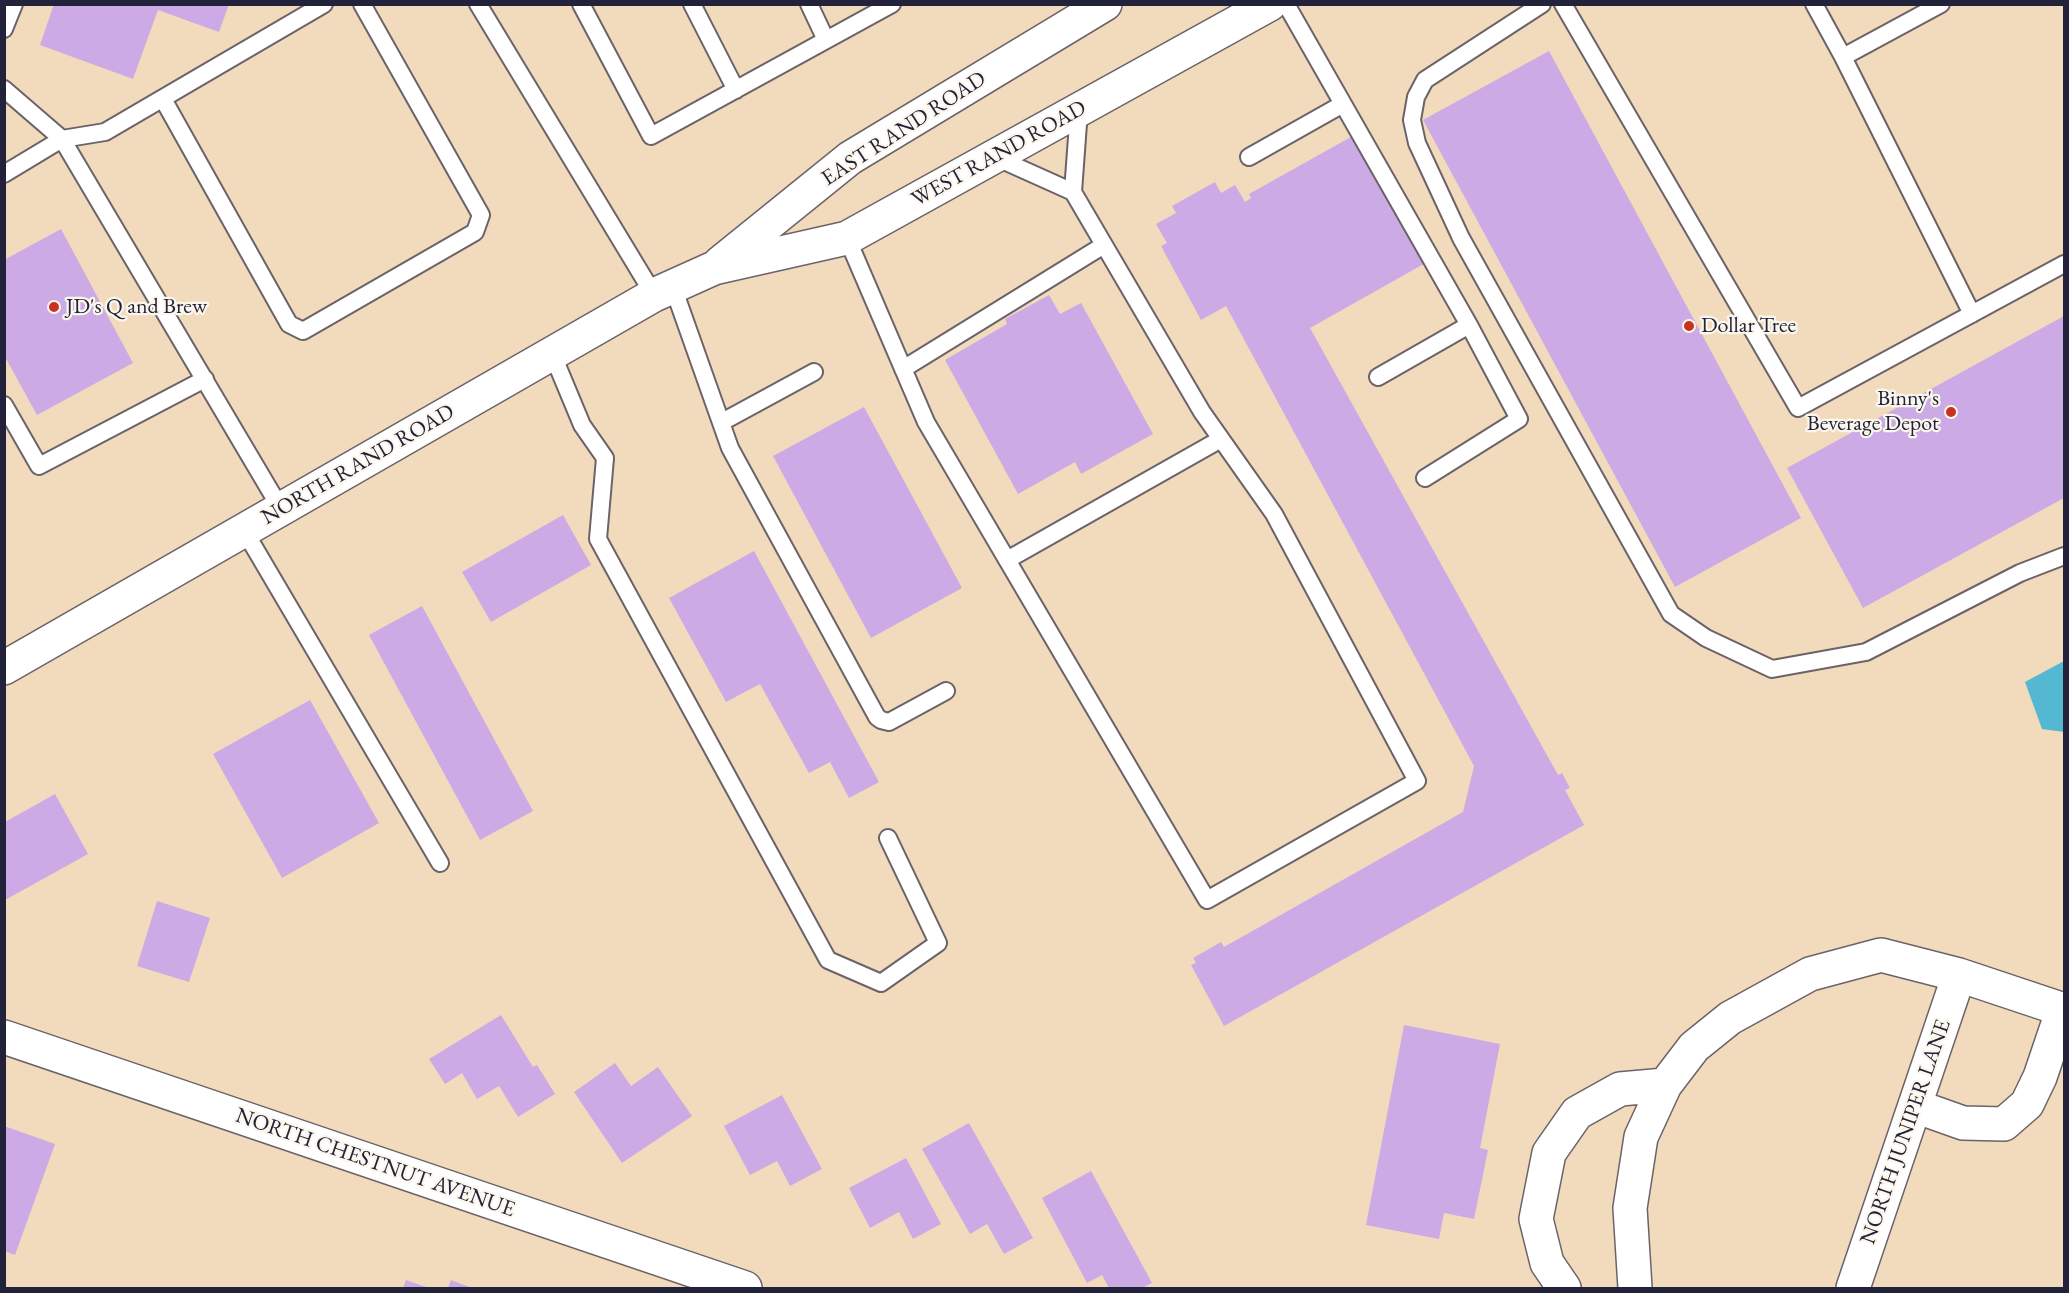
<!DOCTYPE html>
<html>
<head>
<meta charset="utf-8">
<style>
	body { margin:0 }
	#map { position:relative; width:2069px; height:1293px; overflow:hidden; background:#f2dbbc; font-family:"EB Garamond",serif }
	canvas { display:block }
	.frame { position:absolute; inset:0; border:6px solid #22223b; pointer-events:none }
</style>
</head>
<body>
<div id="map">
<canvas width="2069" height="1293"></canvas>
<div class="frame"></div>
</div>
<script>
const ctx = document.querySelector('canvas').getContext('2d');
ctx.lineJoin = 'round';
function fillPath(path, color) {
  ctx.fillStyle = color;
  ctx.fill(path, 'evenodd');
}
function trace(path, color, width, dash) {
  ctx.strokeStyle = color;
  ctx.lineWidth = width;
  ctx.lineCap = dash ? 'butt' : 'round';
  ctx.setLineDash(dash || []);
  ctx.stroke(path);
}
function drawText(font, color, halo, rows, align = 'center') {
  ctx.font = font + ' "EB Garamond",serif';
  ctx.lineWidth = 4.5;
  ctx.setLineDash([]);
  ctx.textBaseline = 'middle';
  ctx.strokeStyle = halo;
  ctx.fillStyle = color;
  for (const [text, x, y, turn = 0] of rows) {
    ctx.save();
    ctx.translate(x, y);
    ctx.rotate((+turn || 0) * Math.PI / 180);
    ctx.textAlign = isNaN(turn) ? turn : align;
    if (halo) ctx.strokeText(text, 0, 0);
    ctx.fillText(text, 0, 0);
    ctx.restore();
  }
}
const water = new Path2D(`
	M2064 661V732L2042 729 2025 682Z`);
const building = new Path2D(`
	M54 4H229L219 32 158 10 133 79 40 45Z
	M1549 51 1801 518 1675 587 1423 120Z
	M1358 133 1429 261 1310 328 1558 775 1562 773 1570 788 1565 790 1584 825 1224 1026 1191 965 1196 963 1193 958 1221 942 1224 947 1463 812 1474 766 1226 306 1201 320 1161 246 1167 243 1156 224 1176 213 1172 206 1215 182 1221 193 1235 185 1245 202 1251 198 1249 194Z
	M61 229 133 363 37 415 4 355V260Z
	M1049 295 1060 314 1081 303 1153 434 1081 474 1075 462 1018 494 945 360 1007 324 1005 319Z
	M2064 316V498L1863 608 1787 468Z
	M864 407 962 588 871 638 773 456Z
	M563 515 591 565 491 622 462 572Z
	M754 551 879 782 849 798 830 762 809 773 760 684 726 702 669 598Z
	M422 606 533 811 480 840 369 635Z
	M310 700 379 823 282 878 213 754Z
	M55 794 88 854 5 900V822Z
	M157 901 210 918 189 982 137 966Z
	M501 1015 533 1067 537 1065 555 1094 518 1117 499 1086 477 1099 462 1073 445 1084 429 1059Z
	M1404 1025 1500 1044 1480 1148 1488 1150 1474 1219 1444 1213 1439 1239 1366 1225Z
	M615 1063 631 1086 658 1067 692 1116 622 1163 574 1092Z
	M782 1095 822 1169 790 1186 777 1161 750 1175 724 1126Z
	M969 1123 1033 1238 1004 1254 987 1224 970 1234 922 1149Z
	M4 1126 55 1144 15 1255 4 1251Z
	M906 1158 941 1224 913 1239 899 1212 870 1228 849 1188Z
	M1091 1171 1152 1283 1142 1288H1109L1102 1275 1087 1283 1042 1198Z
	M406 1280 429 1288H403Z
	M451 1280 472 1288H448Z`);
const service = new Path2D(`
	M478 4 654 295
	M581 4 651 136 892 4
	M692 4 736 90
	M809 4 826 40
	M1286 4 1469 325 1378 377
	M1542 4 1425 80 1416 97 1412 120 1417 143 1461 238 1671 614 1706 638 1772 669 1866 652 2020 573 2064 556
	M1563 4 1798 408 2064 264
	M1814 4 1843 57 1972 314
	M4 29 14 4
	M1843 57 1941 4
	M4 89 62 139 281 509
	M163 99 289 324 303 331 475 232 481 215 362 4
	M995 157 1073 192
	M1249 157 1343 104
	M4 174 62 139 105 132 324 4
	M847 238 926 422 1207 900 1417 781 1274 514 1202 412 1073 192 1079 110
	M673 287 730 448 877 717 881 720 889 722 946 691
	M552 353 582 425 605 458 598 539 828 960 881 983 938 943 888 838
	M903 369 1104 245
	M4 405 39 466 205 379
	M722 422 814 372
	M1425 478 1519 419 1469 325
	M244 530 440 863
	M1007 560 1221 439`);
const minor = new Path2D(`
	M4 1037 745 1288
	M1915 1106 1963 1123 2004 1124 2027 1104 2040 1077 2063 1009
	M1564 1288 1547 1263 1536 1219 1549 1153 1577 1113 1620 1089 1665 1085
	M1635 1288 1630 1208 1641 1137 1665 1085 1694 1047 1730 1018 1810 974 1881 955 1959 975 2064 1010
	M1853 1288 1959 975`);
const primary = new Path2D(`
	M720 263 850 158 1105 4
	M4 668 654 295 714 268 847 238 1270 4`);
const markers = [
	[54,307,6,"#c8321e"],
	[1689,326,6,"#c8321e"],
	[1951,412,6,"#c8321e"]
];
const streetNames = [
	["EAST RAND ROAD",904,129,-33],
	["WEST RAND ROAD",999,154,-29],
	["NORTH RAND ROAD",358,465,-30],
	["NORTH JUNIPER LANE",1906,1132,-71],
	["NORTH CHESTNUT AVENUE",375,1163,19]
];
const poiNames = [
	["JD's Q and Brew",66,307],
	["Dollar Tree",1701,326],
	["Binny's",1939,399,"right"],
	["Beverage Depot",1939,424,"right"]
];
fillPath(water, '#54b8d2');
fillPath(building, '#cbaae5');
trace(service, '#6b6368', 20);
trace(minor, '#6b6368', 36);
trace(primary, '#6b6368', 36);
trace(service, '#fff', 16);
trace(minor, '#fff', 33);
trace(primary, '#fff', 33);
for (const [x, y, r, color] of markers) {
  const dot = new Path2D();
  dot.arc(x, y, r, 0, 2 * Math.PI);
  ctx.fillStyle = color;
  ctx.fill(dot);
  trace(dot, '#fbf7ec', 2);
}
drawText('22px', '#22223b', '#fbf7ec', streetNames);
drawText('22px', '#22223b', '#fbf7ec', poiNames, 'left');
</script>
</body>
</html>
